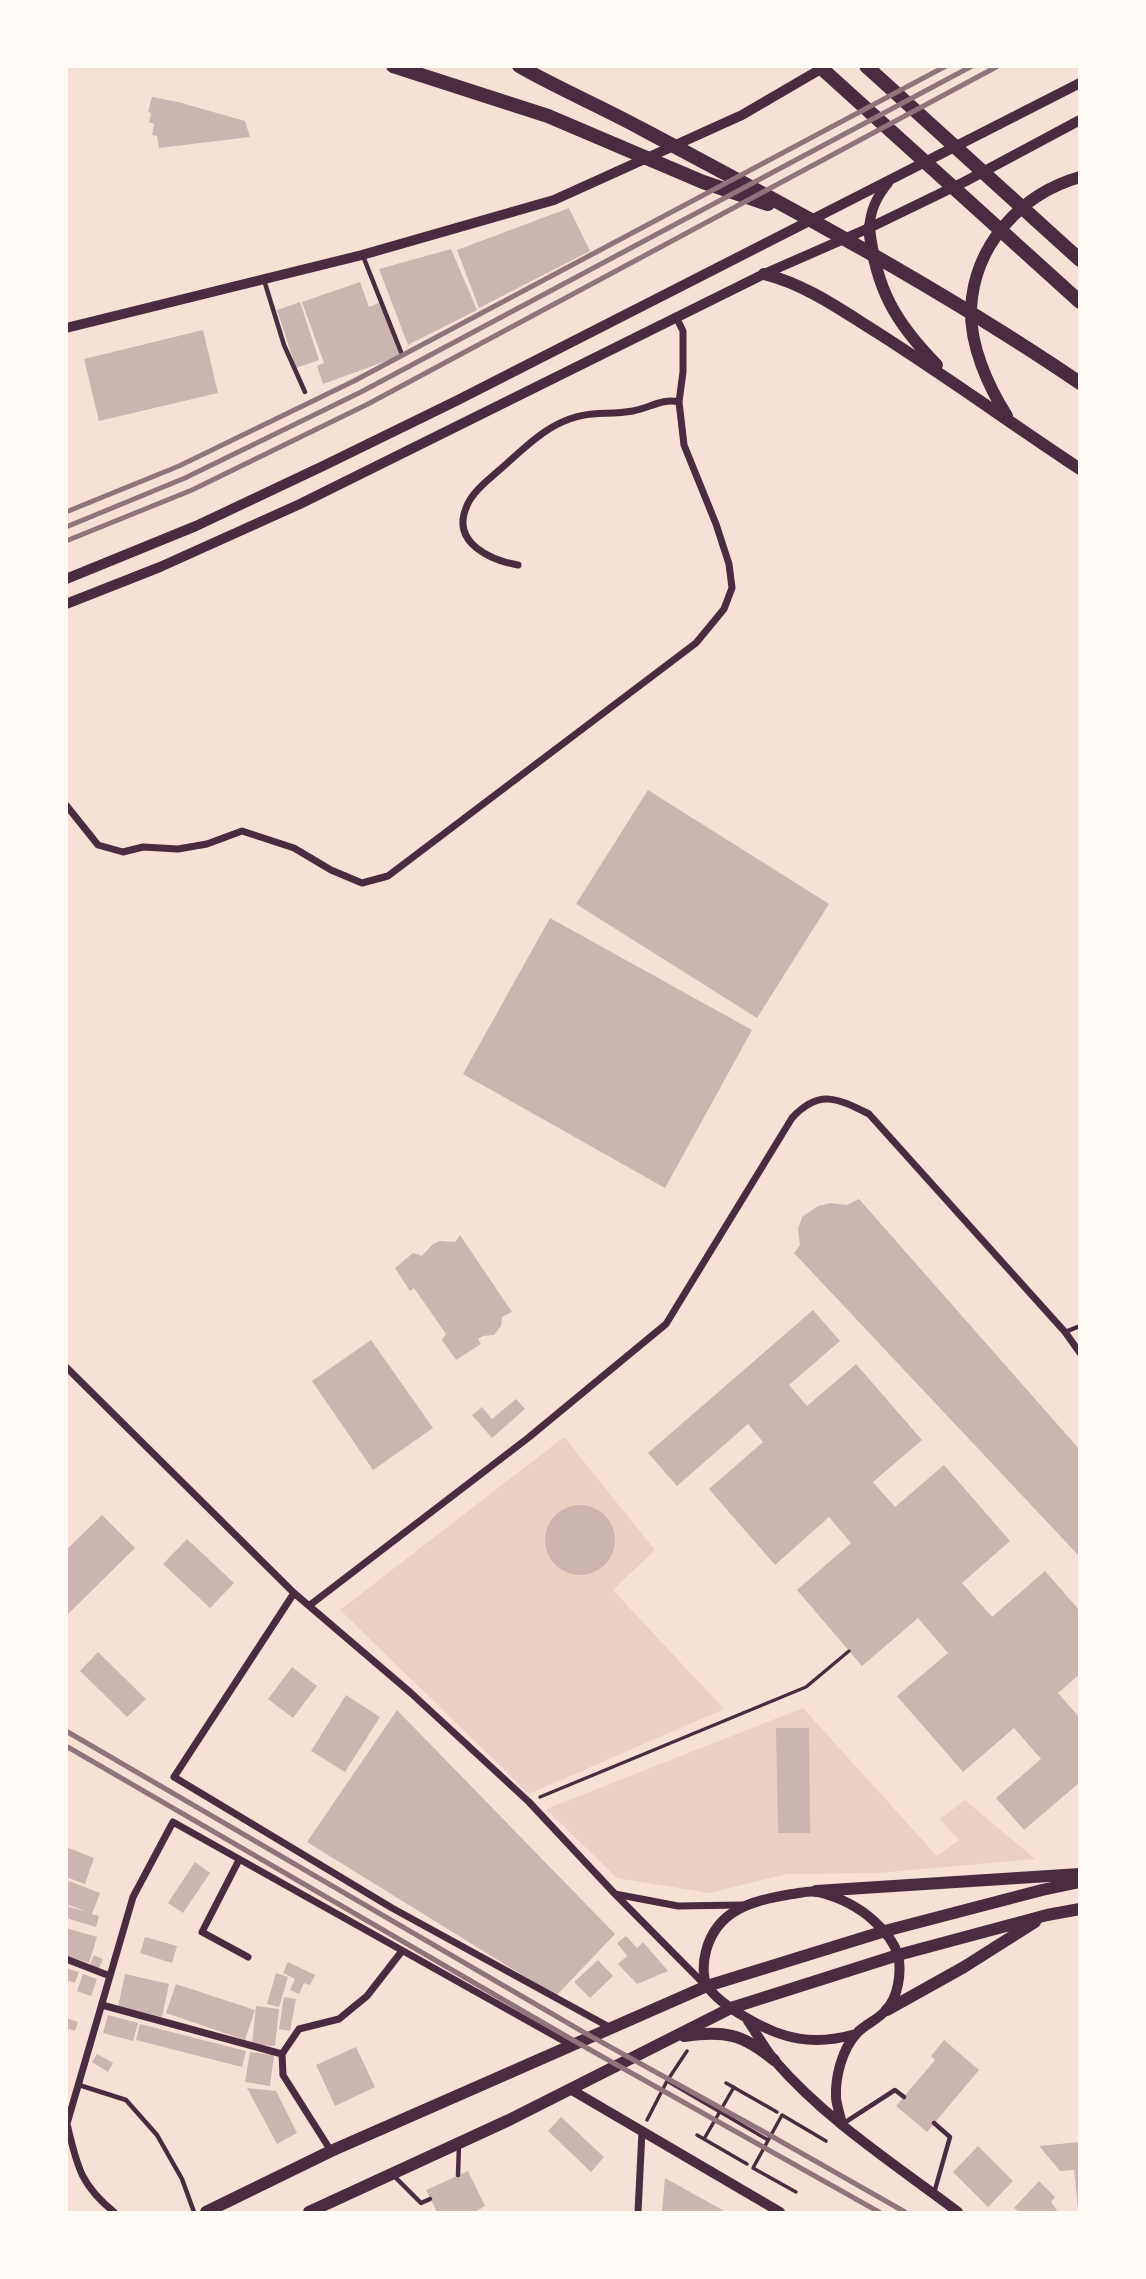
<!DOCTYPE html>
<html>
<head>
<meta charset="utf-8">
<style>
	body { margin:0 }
	#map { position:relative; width:1146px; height:2279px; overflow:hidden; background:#f7e1d7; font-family:"PT Sans Narrow",sans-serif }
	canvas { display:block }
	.frame { position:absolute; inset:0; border:68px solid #fffaf5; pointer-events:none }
</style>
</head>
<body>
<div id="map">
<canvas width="1146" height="2279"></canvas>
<div class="frame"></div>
</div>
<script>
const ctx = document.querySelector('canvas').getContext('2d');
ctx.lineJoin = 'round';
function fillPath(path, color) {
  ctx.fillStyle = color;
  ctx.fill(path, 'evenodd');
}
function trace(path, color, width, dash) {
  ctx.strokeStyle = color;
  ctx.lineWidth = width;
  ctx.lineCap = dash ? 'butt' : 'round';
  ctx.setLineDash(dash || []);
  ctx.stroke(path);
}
const green = new Path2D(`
	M564 1437 655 1550 613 1590 724 1709 529 1794 340 1610Z
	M803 1708 937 1856 959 1840 940 1819 965 1800 1035 1859 878 1873 787 1874 709 1893 617 1878 546 1809Z`);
const building = new Path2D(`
	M152 97 178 102 245 121 250 137 159 148 157 136 152 135 154 124 149 122 151 113 148 112Z
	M569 208 590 251 479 308 457 250Z
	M451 249 477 310 408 345 379 269Z
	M360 282 369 307 381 302 400 356 323 384 317 366 324 363 302 302Z
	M300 302 319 360 296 368 277 310Z
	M203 330 218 393 99 421 84 359Z
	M648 790 829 904 757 1018 576 904Z
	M550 918 752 1030 665 1188 463 1074Z
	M859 1199 1080 1450V1557L794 1253 800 1245 798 1229 802 1217 818 1206 831 1203 847 1205Z
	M460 1235 512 1312 502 1317 501 1326 494 1335 483 1336 478 1339 481 1344 456 1360 442 1340 446 1334 414 1288 410 1291 395 1268 413 1253 422 1256 433 1244 440 1241 455 1242Z
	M813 1310 840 1341 789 1385 807 1406 856 1364 922 1440 873 1482 895 1507 944 1465 1010 1541 962 1583 992 1617 1045 1571 1080 1611V1674L1058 1693 1080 1718V1782L1024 1830 996 1798 1041 1759 1014 1728 963 1772 897 1696 948 1653 918 1618 862 1666 797 1590 851 1543 829 1517 775 1565 709 1489 763 1442 748 1424 677 1486 648 1453Z
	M371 1340 433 1428 373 1470 312 1381Z
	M516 1399 525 1409 492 1438 472 1415 482 1407 492 1419Z
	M545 1540a35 35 0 1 1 70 0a35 35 0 1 1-70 0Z
	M102 1515 135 1548 66 1616V1550Z
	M187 1539 234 1583 210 1608 163 1564Z
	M98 1652 146 1699 127 1717 80 1671Z
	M292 1667 317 1686 293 1718 268 1699Z
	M346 1695 380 1717 345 1772 311 1751Z
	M397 1710 615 1934 556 1996 307 1842Z
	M776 1728H809L810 1833H778Z
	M66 1847 94 1858 85 1884 66 1877Z
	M195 1862 210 1873 183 1913 168 1903Z
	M69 1881 100 1893 92 1914 99 1916 96 1927 66 1918V1906L88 1912 66 1904V1887Z
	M66 1928 97 1937 89 1963 66 1956Z
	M626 1936 637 1948 643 1942 668 1971 637 1984 618 1964 627 1956 617 1943Z
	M145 1937 177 1946 172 1963 140 1953Z
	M94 1955 103 1959 98 1970 89 1967Z
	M598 1960 613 1976 590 1998 574 1982Z
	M288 1962 315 1975 310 1985 304 1983 299 1994 290 1990 295 1979 283 1973Z
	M66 1968 79 1972 75 1983 66 1980Z
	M276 1973 288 1977 279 2007 267 2004Z
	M83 1974 97 1979 91 1996 77 1991Z
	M125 1974 169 1984 162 2017 118 2007Z
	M176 1984 255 2010 245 2040 166 2013Z
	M284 1997 296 1999 290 2031 279 2029Z
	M256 2006 279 2009 275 2046 252 2044Z
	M108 2015 138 2023 133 2041 103 2033Z
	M66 2018 78 2022 75 2031 66 2028Z
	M140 2024 246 2051 242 2067 136 2040Z
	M944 2040 979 2070 927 2132 896 2106 935 2060 931 2056Z
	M356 2047 375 2087 335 2106 316 2065Z
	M250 2052 274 2055 270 2086 245 2082Z
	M97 2054 113 2063 108 2072 92 2062Z
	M247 2088 276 2091 297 2133 277 2144Z
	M561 2117 604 2157 591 2172 548 2131Z
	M1080 2142V2209H1078L1074 2170 1060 2171 1039 2146Z
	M978 2146 1013 2181 988 2207 953 2172Z
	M468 2171 485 2206 475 2212H437L426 2190Z
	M665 2178 726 2212H662Z
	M1039 2181 1055 2197 1051 2202 1058 2212H1019L1014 2208Z`);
const path = new Path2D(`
	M540 1797 806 1687 849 1651
	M667 2081 768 2140
	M726 2083 777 2112
	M647 2120 667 2081 687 2051
	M697 2135 747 2164
	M704 2139 734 2087
	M796 2192 753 2168 782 2115 826 2141`);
const service = new Path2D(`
	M363 256 401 352
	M264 280 284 345 305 392
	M1065 1332 1080 1326
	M79 2085 126 2100 157 2135 182 2179 194 2212
	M844 2123 895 2090 904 2097
	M392 2174 421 2203 430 2199
	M458 2175 459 2145
	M934 2193 950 2137 934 2123`);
const minor = new Path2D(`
	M518 565C489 560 452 542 466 508 472 491 492 477 505 465 521 451 537 435 556 425 587 409 602 416 633 411 650 408 662 398 679 402
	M66 805 98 845 123 852 143 847 178 849 207 844 242 831 294 848 331 870 362 883 388 876 696 643 724 609 732 588 729 564 716 524 684 445 679 402 683 372V331L676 317
	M66 1367 294 1593 411 1693 529 1802 615 1894 704 1984
	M294 1593 174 1777 392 1908 611 2028
	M310 1605 528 1438 666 1324 792 1118C819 1089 837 1098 869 1114L1065 1332 1080 1353
	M239 1860 202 1932 248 1957
	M615 1894 678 1906 742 1905
	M66 1959 110 1976
	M102 2005 282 2054 283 2075 331 2151
	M282 2054 299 2029 339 2019 367 1996 402 1951
	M67 2124C77 2164 79 2184 114 2212
	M66 2127 133 1897 173 1822 571 2045
	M638 2212 642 2131`);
const secondary = new Path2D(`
	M869 228C871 209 876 198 888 183
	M66 328 362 255 554 200 742 115 826 66
	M66 579 196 526 323 466 456 401 1080 83
	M66 604 160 567 300 504 764 274 869 228 966 181 1080 120
	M748 2021C757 2034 765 2049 775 2061 826 2120 896 2165 958 2212
	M570 2089 780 2212
	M842 2124C840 2115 837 2106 836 2098 835 2077 842 2049 857 2033 865 2024 878 2020 886 2010 898 1997 902 1973 898 1955 894 1942 884 1930 874 1921 859 1907 838 1897 818 1892 811 1890 800 1893 792 1894 754 1900 717 1909 706 1951 703 1962 702 1978 708 1987 716 1999 733 2010 745 2017 783 2040 814 2046 856 2034`);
const primary = new Path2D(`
	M869 228C876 289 895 322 937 365
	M764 274C807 285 841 310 878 333 947 377 1012 424 1080 469
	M1007 416C988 386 970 346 971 309 974 246 1020 194 1080 177
	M816 1891 1080 1874
	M887 2010 964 1967 1035 1922
	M684 2036C724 2030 743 2034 774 2060
	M206 2212 331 2151 707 1986 885 1931 1042 1890 1080 1882
	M309 2212 509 2120 731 2008 898 1955 1047 1915 1080 1909`);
const trunk = new Path2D(`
	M393 66 548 116 703 182 768 204
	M519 66C559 89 602 107 642 129 791 208 940 288 1080 383
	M819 66 1080 302
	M866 66 1080 260`);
const rail = new Path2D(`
	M66 512 179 466 354 381 946 66
	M66 527 185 478 361 392 972 66
	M66 541 192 490 368 404 998 66
	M66 1731 585 2033 766 2133 905 2212
	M66 1746 578 2043 879 2212`);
fillPath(green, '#ebcfc5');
fillPath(building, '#ccb4b1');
trace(path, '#4a2c40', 3.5);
trace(service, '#4a2c40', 4.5);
trace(minor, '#4a2c40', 7);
trace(secondary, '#4a2c40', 10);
trace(primary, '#4a2c40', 12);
trace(trunk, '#4a2c40', 14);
trace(rail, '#8f747c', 5);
</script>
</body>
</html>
